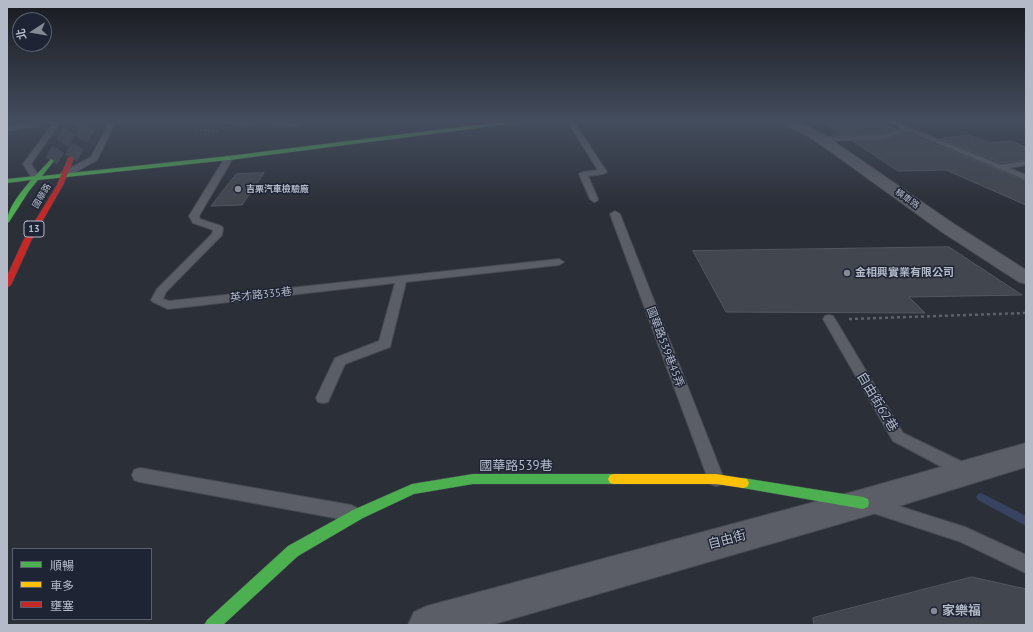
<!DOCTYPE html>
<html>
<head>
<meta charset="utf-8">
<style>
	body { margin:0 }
	#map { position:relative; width:1033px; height:632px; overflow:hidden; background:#2b2f38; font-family:"PT Sans","Noto Sans TC",sans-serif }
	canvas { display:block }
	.frame { position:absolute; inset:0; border:8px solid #b5bac9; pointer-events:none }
	.legend { position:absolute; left:12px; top:548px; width:140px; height:72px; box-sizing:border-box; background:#1e2433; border:1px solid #5a606f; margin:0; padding:5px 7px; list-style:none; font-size:12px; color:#b5bac9 }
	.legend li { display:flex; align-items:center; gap:8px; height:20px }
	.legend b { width:20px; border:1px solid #5a606f }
	.north { position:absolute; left:12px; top:12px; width:40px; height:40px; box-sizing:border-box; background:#1e2433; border:1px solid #5a606f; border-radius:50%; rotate:258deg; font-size:11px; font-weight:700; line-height:16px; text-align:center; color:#b5bac9 }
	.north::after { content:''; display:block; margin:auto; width:14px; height:18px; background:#858996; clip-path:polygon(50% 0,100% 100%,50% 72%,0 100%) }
</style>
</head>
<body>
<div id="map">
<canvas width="1033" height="632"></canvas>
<div class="frame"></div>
<ul class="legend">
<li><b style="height:5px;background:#4caf50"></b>順暢</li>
<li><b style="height:5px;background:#ffc107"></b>車多</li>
<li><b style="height:5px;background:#c62828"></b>壅塞</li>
</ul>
<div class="north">北</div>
</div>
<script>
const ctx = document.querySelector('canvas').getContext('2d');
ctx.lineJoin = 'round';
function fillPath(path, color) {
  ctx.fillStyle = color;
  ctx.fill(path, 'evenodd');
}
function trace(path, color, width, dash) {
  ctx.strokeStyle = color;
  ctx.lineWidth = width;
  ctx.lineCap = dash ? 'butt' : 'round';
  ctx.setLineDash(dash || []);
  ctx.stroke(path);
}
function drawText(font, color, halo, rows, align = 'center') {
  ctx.font = font + ' "PT Sans","Noto Sans TC",sans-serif';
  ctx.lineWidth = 3;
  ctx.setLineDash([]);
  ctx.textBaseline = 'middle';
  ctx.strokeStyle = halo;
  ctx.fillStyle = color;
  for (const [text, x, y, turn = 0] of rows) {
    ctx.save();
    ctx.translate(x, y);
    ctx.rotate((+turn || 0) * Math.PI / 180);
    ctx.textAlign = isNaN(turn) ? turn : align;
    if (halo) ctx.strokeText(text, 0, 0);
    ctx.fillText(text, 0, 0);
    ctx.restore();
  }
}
const stream = new Path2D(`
	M981 493 1026 516V526L978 500 976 497 978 494Z`);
const building = new Path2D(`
	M822 121H870L896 129 882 134 843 135Z
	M907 133 1026 181V205L946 170 898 171 853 141 883 140Z
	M968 135 990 143 1010 141 1026 147V160L1001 163 940 139Z
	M264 173 242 205 211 206 236 174Z
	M949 247 1022 295 909 297 925 313 726 312 693 251Z
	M972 577 1026 589V625H814L813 618Z`);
const primaryTunnel = new Path2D(`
	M71 158 92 121
	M51 161 76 121`);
const pathFar1 = new Path2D(`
	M315 124 327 123
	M196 130 219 131`);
const path = new Path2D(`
	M849 319 1026 313`);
const lane = new Path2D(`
	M42 121H61L31 164 40 178 36 180H33L23 164 53 123 7 131V127Z
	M110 121H116L97 160 67 177H61V173L91 157Z
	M225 121 296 122 303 121 300 125 298 126 228 123Z
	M567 121H573L607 172 603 174 588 176 598 199 597 201 594 202 590 199 579 174 583 172 598 170Z
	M894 121H901L900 123 910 128 1001 165 1026 161V165L1009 168 1026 175V180L908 131 883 139 822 141 818 139 822 137 882 135 902 129 893 123Z
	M226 156H229L233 158 199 216 200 219 221 226 223 228 222 235 166 292 163 299 169 301 559 259 564 262 559 265 406 282 390 347 345 364 328 402 323 403 318 402 316 398 335 358 379 341 395 283 168 309 153 302 151 300 157 289 212 234 213 230 193 223 189 216Z
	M615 211 620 214 724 479 722 484 716 486 710 484 708 479 610 214Z
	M829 315 833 316 835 319 903 433 971 466 973 471 971 476 965 478 959 476 893 441 823 319 825 316Z
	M140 468 351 505 357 508 360 513 357 518 351 521 140 482 134 480 132 475 134 470Z
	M870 497 965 527 1026 555V573L961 542 864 510 861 505 864 500Z`);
const street = new Path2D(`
	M782 121H797L826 136 954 224 1026 270V284L1019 282 942 232 827 149 806 135 784 124Z
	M1026 443V467L863 517 491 625H408L414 612 427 606 863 489Z`);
const fast = new Path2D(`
	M507 121H520L517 123 229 160 38 180 29 191 9 222 7 223C7 208 21 192 31 180L7 183V179L35 176 51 159 54 161 42 176 229 156Z
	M473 474H614L618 475 620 479 618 483 614 484H473L414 494 363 518 298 556 223 625H204L207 620 288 546 353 510 412 484Z
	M743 478 863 497 868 499 869 503 868 507 863 509 743 488 739 487 737 483 739 479Z`);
const slow = new Path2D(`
	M614 474H716L747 479 749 483 747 487 743 488 716 484H614L610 483 608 479 610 475Z`);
const jam = new Path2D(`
	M71 156 74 158 63 185 31 241 11 285 7 288V276L23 241 57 185 68 158Z`);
const markers = [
	[238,189,4,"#858996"],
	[847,273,4,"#858996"],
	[934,611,4,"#858996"]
];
const farPoinames = [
	["吉栗汽車檢驗廠",246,189]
];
const farStreetnames = [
	["國華路",42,196,-59],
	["橫車路",907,199,35]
];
const shields = [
	[34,229,20]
];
const shieldNames = [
	["13",34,229]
];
const poiNames = [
	["金相興實業有限公司",855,273]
];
const streetNames = [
	["英才路335巷",261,295,-6],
	["國華路539巷45弄",665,347,69]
];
const nearStreetnames = [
	["自由街62巷",877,402,59],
	["國華路539巷",516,466],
	["自由街",727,540,-15]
];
const nearPoinames = [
	["家樂福",942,611]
];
fillPath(stream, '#384361');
fillPath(building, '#42464e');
trace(building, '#53575f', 1);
trace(primaryTunnel, '#40444e', 14, [14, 7]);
trace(lane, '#474a51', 2);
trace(street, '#474a51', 2);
trace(fast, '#474a51', 1);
trace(slow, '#474a51', 1);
trace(jam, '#474a51', 1);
trace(pathFar1, '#5e626a', 1.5, [2, 2]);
trace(path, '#5e626a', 2.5, [3, 3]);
fillPath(lane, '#5b5e66');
fillPath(street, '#5b5e66');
fillPath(fast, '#4caf50');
fillPath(slow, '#ffc107');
fillPath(jam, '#c62828');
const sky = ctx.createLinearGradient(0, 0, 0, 209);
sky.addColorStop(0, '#181a1f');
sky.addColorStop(0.58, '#444d5e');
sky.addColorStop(1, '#444d5e00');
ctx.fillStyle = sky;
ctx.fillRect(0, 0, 1033, 209);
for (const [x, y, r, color] of markers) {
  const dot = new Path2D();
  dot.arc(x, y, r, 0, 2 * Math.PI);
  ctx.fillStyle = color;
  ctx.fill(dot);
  trace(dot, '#1e2433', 1.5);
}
drawText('bold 9px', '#b5bac9', '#1e2433', farPoinames, 'left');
drawText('9px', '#b5bac9', '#1e2433', farStreetnames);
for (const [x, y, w] of shields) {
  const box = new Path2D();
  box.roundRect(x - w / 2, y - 8, w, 16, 3);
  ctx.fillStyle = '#1e2433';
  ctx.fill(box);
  trace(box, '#b5bac9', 1);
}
drawText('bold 10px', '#b5bac9', null, shieldNames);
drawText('bold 11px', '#b5bac9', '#1e2433', poiNames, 'left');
drawText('11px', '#b5bac9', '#1e2433', streetNames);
drawText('13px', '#b5bac9', '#1e2433', nearStreetnames);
drawText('bold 13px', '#b5bac9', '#1e2433', nearPoinames, 'left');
</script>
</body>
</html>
